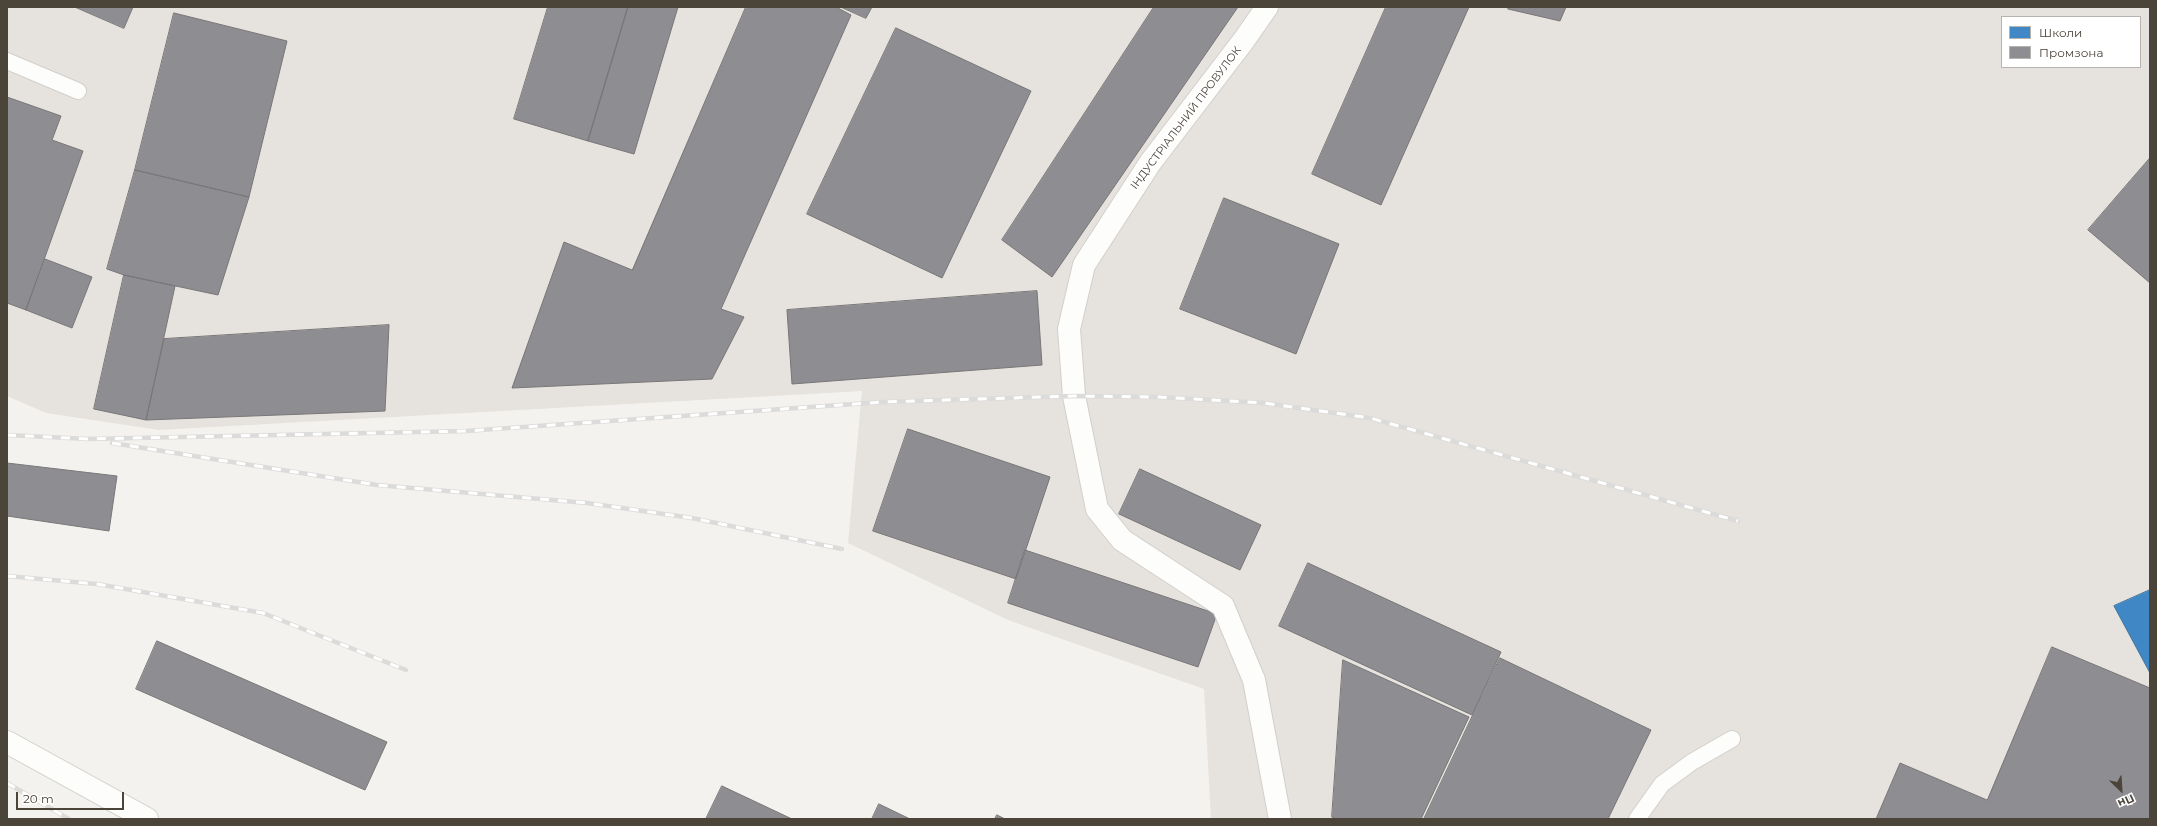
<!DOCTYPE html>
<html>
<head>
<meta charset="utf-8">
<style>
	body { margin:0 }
	#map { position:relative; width:2157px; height:826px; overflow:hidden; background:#f4f2ee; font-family:Montserrat,sans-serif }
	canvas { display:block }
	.frame { position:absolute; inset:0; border:8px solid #4b4439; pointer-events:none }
	.legend { position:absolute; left:2001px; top:16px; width:140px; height:52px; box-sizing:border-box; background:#fff; border:1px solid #b7b4b0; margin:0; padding:5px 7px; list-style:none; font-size:12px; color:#4b4439 }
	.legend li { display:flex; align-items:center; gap:8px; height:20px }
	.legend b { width:20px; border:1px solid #b7b4b0 }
	.north { position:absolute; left:2101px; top:770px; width:40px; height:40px; -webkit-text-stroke:3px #fff; paint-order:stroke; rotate:155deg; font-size:11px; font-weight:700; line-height:16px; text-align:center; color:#4b4439 }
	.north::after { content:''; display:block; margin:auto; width:14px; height:18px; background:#4b4439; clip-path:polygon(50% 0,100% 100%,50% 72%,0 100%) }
	.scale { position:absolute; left:16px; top:792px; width:108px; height:18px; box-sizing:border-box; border:2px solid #4b4439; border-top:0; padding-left:5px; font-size:12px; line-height:14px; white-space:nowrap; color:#4b4439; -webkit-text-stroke:3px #fff; paint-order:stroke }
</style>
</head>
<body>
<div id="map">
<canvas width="2157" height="826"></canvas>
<div class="frame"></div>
<ul class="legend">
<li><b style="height:11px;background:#3f88c5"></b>Школи</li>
<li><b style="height:11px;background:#8d8d92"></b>Промзона</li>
</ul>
<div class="north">Пн</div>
<div class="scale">20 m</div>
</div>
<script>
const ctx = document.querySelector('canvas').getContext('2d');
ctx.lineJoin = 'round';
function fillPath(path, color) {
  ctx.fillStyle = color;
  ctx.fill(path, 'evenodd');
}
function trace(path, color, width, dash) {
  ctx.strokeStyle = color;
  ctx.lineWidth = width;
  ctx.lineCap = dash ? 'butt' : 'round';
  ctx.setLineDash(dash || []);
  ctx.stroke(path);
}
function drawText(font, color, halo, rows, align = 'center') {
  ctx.font = font + ' Montserrat,sans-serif';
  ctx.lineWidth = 4;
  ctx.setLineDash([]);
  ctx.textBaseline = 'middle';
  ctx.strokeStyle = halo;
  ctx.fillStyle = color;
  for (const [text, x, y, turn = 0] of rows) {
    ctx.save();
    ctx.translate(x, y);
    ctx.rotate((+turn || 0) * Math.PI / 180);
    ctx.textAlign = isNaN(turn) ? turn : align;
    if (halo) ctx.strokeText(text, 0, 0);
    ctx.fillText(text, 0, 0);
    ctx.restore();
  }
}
const industrial = new Path2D(`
	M7 7H2150V819H1211L1204 689 1008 620 848 543 862 391 159 430 46 413 7 396ZM2002 17H2140V67H2002Z`);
const schools = new Path2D(`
	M2150 590V673L2114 606Z`);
const industry = new Path2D(`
	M75 7H133L124 28Z
	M548 7H628L588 141 514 119Z
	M628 7H678L634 154 588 141Z
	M746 7H836L851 15 721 309 744 317 712 379 512 388 564 242 632 270Z
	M841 7H872L866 18Z
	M1154 7H1238L1052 277 1002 240Z
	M1386 7H1469L1381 205 1312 174Z
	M1509 7H1566L1560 21 1508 9Z
	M174 13 287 41 249 197 135 170Z
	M896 28 1031 91 942 278 807 214Z
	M7 97 61 116 52 140 83 151 26 310 7 303Z
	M2150 158V283L2088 230Z
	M135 170 249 197 218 295 124 275 107 269Z
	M1224 198 1339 244 1296 354 1180 309Z
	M45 259 92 277 72 328 26 310Z
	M124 275 175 286 146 420 94 409Z
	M1037 291 1042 365 792 384 787 310Z
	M389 325 385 411 146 420 164 339Z
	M908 429 1050 477 1016 579 873 531Z
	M7 463 117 476 109 531 7 516Z
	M1140 469 1261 525 1240 570 1119 514Z
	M1025 550 1217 614 1198 667 1008 603Z
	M1308 563 1501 652 1472 715 1279 626Z
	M157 641 387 742 365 790 136 689Z
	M2052 647 2150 688V819H1876L1900 763 1987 800Z
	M1500 658 1651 730 1608 819H1424Z
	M1343 660 1469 717 1421 819H1336L1332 817Z
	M722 786 792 819H706Z
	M879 804 910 819H872Z
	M997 815 1005 819H995Z`);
const service = new Path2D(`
	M7 61 78 91
	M1637 819 1662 784 1692 762 1732 739`);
const minor = new Path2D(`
	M1267 7 1244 40 1150 163 1084 265 1069 329 1074 396 1097 509 1122 540 1223 606 1254 680 1280 819
	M7 742 147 819`);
const rail = new Path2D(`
	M7 435 88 439 466 431 883 402 1074 396 1159 397 1264 403 1370 418 1738 521
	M112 443 377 485 587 503 692 518 842 549
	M7 576 97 584 263 613 406 670
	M7 783 69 819`);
const streetNames = [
	["ІНДУСТРІАЛЬНИЙ ПРОВУЛОК",1186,118,-53]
];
fillPath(industrial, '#e6e2de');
fillPath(schools, '#3f88c5');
trace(schools, '#43749b', 1);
fillPath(industry, '#8d8d92');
trace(industry, '#797777', 1);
trace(service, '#d2d0cb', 18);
trace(minor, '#d2d0cb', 24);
trace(service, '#fdfdfc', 16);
trace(minor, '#fdfdfc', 22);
trace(rail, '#dbdbda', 4.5);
trace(rail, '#fff', 3, [9]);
drawText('11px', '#4b4439', '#fff', streetNames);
</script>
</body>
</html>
